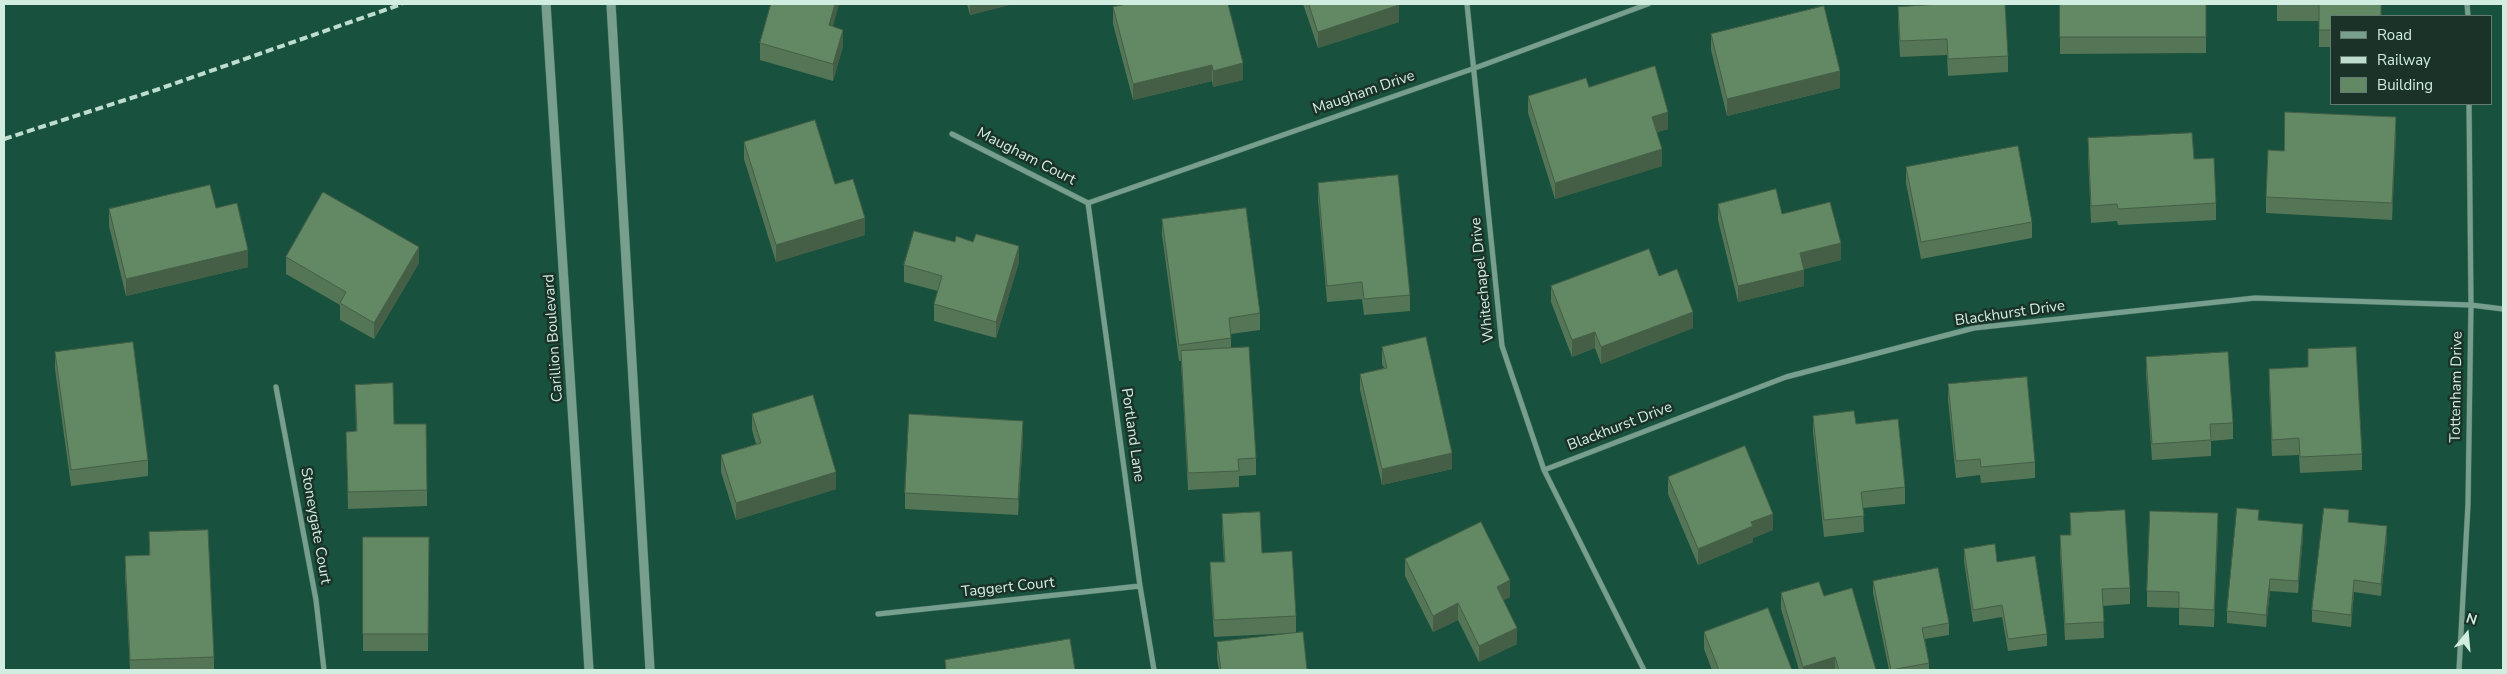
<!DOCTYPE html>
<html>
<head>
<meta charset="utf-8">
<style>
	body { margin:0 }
	#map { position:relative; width:2507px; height:674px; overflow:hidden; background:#18513d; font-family:"Nunito Sans",sans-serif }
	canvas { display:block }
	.frame { position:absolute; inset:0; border:5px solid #d1ede0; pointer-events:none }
	.legend { position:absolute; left:2330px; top:15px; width:162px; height:90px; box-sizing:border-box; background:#1a3228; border:1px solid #637d72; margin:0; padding:6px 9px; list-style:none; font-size:15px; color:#d1ede0 }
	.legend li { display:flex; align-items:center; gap:10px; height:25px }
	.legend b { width:25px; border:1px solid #637d72 }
	.north { position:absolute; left:2442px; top:609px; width:50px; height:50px; -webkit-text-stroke:4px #1a3228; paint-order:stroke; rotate:17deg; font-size:14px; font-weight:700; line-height:20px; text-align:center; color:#d1ede0 }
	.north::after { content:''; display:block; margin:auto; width:18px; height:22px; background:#d1ede0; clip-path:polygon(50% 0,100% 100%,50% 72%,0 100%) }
</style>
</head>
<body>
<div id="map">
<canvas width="2507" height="674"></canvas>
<div class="frame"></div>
<ul class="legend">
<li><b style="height:6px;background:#789e8d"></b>Road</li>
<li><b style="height:6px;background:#beddcf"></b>Railway</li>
<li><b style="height:14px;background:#628864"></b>Building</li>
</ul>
<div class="north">N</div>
</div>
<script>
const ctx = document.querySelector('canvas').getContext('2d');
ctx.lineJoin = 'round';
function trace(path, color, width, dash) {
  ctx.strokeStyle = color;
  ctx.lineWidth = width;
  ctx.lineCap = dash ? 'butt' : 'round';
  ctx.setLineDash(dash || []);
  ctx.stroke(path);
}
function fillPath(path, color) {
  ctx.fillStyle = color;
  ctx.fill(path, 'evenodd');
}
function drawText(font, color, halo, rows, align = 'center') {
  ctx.font = font + ' "Nunito Sans",sans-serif';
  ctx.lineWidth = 5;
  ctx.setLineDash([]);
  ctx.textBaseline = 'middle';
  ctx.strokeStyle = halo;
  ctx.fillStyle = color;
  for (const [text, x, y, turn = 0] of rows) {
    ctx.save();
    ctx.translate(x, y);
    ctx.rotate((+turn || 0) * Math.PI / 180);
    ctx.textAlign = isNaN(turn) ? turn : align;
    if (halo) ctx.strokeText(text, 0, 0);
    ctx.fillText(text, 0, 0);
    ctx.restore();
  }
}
const minor = new Path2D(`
	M1467 4 1502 346 1544 470 1644 670
	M2467 4 2468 16
	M952 134 1088 203
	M1088 203 1475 68 1648 4
	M1088 203 1140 586 1154 670
	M276 387 316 600 324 670
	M1544 470 1786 377 1974 328 2255 298 2471 305 2503 309
	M878 614 1140 586
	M2459 670 2468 504 2471 305 2469 104`);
const tertiary = new Path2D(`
	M546 4 589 670
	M611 4 650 670`);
const rail = new Path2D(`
	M4 139 156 90 402 4`);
const wall = new Path2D(`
	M967 4H1013L970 15Z
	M1303 4H1399V22L1318 48Z
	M2060 4H2206V53L2060 54Z
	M2277 4H2381L2331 16V47H2319V21H2277Z
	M1113 7 1243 80 1213 87 1212 81 1133 100 1113 24Z
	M1898 7 2008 56V72L1948 76 1947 55 1900 57 1898 23Z
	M833 26 843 46 833 81 760 60V43Z
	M1711 34 1840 88 1727 116 1711 50Z
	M1589 87 1668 129 1657 132 1662 166 1555 199 1528 113V96Z
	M2396 134 2392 220 2266 213V197Z
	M2088 138 2194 159 2216 203V220L2118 225 2117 221 2091 223 2088 155Z
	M744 142 835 184 865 235 776 262 744 159Z
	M1906 167 2032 222V238L1921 259 1906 183Z
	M1318 183 1410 295V311L1364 315 1362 299 1327 302 1318 199Z
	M1718 204 1782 214 1841 260 1804 269V286L1738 302 1718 220Z
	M216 208 248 267 126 296 109 226V209Z
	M1162 219 1260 313V330L1231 334V348L1256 458V475L1239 476V487L1188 490 1181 361H1179L1162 235Z
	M955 242H973L1019 262 996 338 934 321V304L938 291 904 282V265Z
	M286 257 419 263 374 339 340 320V305L286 274Z
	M1659 276 1693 328 1601 364 1595 348 1572 357 1551 302V286Z
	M1382 347 1452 469 1382 485 1360 390V374L1384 368 1382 364Z
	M2308 349 2362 454V470L2300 473 2299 455 2272 456 2269 385V369L2308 367Z
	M55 352 148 460V476L71 486 55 369Z
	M2146 357 2233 423V439L2211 441V456L2152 460 2146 374Z
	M1948 384 2035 462V478L1981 483 1980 475 1956 478 1948 400Z
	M355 385 394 424 427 490V506L348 509 346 432 356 431Z
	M752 414 836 489 736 520 721 472V455L756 444 752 430Z
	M1813 416 1856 424 1905 487V504L1863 508 1864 532 1824 537 1813 432Z
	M1023 438 1018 515 905 509V493Z
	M1668 477 1773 530 1753 538V542L1698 565 1668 494Z
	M2070 513 2130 588V604L2103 606 2104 638 2065 640 2060 552V535H2070Z
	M1222 514 1262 553 1296 616V633L1307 670H1219L1217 658V642L1294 633 1214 637 1210 578V562H1224L1222 531Z
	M2259 520 2303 536 2298 593 2270 591 2266 627 2227 623V611Z
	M2349 522 2387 538 2381 596 2354 592 2351 627 2312 622V610Z
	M2218 530 2214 627 2179 625V608L2147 607V591Z
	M149 532 214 657V670H130L125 573V556L149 555Z
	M363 537H429L428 651H363Z
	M1964 549 1997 562 2047 634V646L2008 651 2002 617 1973 622 1964 561Z
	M1405 559 1510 597 1503 600 1517 644 1479 662 1458 620 1433 632 1405 576Z
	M1873 581 1949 623V635L1925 639 1929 663V670H1889L1873 593Z
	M1781 593 1824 596 1876 670H1799L1781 609Z
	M1704 632 1792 670H1712L1704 649Z`);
const shadedWall = new Path2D(`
	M835 4H839L829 42V25Z
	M970 4H1013L970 15Z
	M1399 5V22L1318 48V32Z
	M843 30V46L833 81V64Z
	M1243 63V80L1213 87V71Z
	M1212 65V81L1133 100V84Z
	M1840 71V88L1727 116V99Z
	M1668 112V129L1652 133V117Z
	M2396 117V134L2392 220V203Z
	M1662 149V166L1555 199V183Z
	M865 218V235L776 262V245Z
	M1841 243V260L1800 270V253Z
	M1019 246V262L996 338V322Z
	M419 247V263L374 339V323Z
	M248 250V267L126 296V279Z
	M1804 270V286L1738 302V286Z
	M1693 312V328L1601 364V347Z
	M1595 332V348L1572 357V340Z
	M1023 421V438L1018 515V499Z
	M1452 453V469L1382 485V469Z
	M836 472V489L736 520V503Z
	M2218 513V530L2214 627V610Z
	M1773 514V530L1753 538V542L1698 565V549L1751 522Z
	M2303 524V536L2298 593V581Z
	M2387 526V538L2381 596V584Z
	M2270 579V591L2266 627V615Z
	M1510 580V597L1497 604V587Z
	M2354 580V592L2351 627V615Z
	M1458 603V620L1433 632V616Z
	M1517 628V644L1479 662V646Z
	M1835 657V670H1803V667Z`);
const building = new Path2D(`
	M771 4H835L829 25 843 30 833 64 760 43Z
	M1127 4H1228L1243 63 1213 71 1212 65 1133 84 1113 7Z
	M1309 4H1399V5L1318 32Z
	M1940 4H2005L2008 56 1948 59 1947 39 1900 41 1898 7Z
	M2060 4H2206V37H2060Z
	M2277 4H2381V16H2331V30H2319V5Z
	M1824 6 1840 71 1727 99 1711 34Z
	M1655 66 1668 112 1652 117 1662 149 1555 183 1528 96 1586 78 1589 87Z
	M2285 112 2396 117 2392 203 2266 197 2268 150 2284 151Z
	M815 120 835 184 853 179 865 218 776 245 744 142Z
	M2192 133 2194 159 2214 158 2216 203 2118 209 2117 204 2091 206 2088 138Z
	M2018 146 2032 222 1921 242 1906 167Z
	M1398 175 1410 295 1364 299 1362 282 1327 286 1318 183Z
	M210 185 216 208 237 203 248 250 126 279 109 209Z
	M1776 189 1782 214 1830 202 1841 243 1800 253 1804 270 1738 286 1718 204Z
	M323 192 419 247 374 323 340 303 346 292 286 257Z
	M1246 208 1260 313 1229 318 1231 338 1179 345 1162 219Z
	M914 231 955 242 956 236 973 242 976 234 1019 246 996 322 934 304 942 276 904 265Z
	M1649 249 1659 276 1677 269 1693 312 1601 347 1595 332 1572 340 1551 286Z
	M1426 337 1452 453 1382 469 1360 374 1387 368 1382 347Z
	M133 342 148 460 71 470 55 352Z
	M1249 347 1256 458 1238 459 1239 471 1188 473 1181 351Z
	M2356 347 2362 454 2300 457 2299 438 2272 440 2269 369 2308 367V349Z
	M2228 352 2233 423 2210 424 2211 440 2152 444 2146 357Z
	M2027 377 2035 462 1981 467 1980 459 1956 461 1948 384Z
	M393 383 394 424H426L427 490 348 492 346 432 357 431 355 385Z
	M813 395 836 472 736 503 721 455 761 443 752 414Z
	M1854 411 1856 424 1898 419 1905 487 1861 492 1864 516 1824 520 1813 416Z
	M909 414 1023 421 1018 499 905 493Z
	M1745 446 1773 514 1751 522 1753 526 1698 549 1668 477Z
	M2237 508 2259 510 2258 520 2303 524 2298 581 2270 579 2266 615 2227 611Z
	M2324 508 2349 510 2348 522 2387 526 2381 584 2354 580 2351 615 2312 610Z
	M2125 510 2130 588 2102 589 2104 622 2065 624 2060 535H2071L2070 513Z
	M2150 511 2218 513 2214 610 2179 608V592L2147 591Z
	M1260 512 1262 553 1292 551 1296 616 1214 620 1210 562H1225L1222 514Z
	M1481 522 1510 580 1497 587 1517 628 1479 646 1458 603 1433 616 1405 559Z
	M208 530 214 657 130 660 125 556 150 555 149 532Z
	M363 537H429L428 634H363Z
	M1995 544 1997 562 2035 556 2047 634 2008 639 2002 605 1973 610 1964 549Z
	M1938 568 1949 623 1922 628 1929 663 1891 670 1873 581Z
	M1819 582 1824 596 1852 588 1876 670H1839L1835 657 1803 667 1781 593Z
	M1768 608 1792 670H1719L1704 632Z
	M1303 632 1307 670H1221L1217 642Z
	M1070 639 1075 670H946L945 660Z`);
const streetNames = [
	["Maugham Drive",1364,93,-19],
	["Maugham Court",1026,157,27],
	["Whitechapel Drive",1483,280,-96],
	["Blackhurst Drive",2010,314,-8],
	["Carillion Boulevard",554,338,-94],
	["Tottenham Drive",2457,387,-89],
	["Blackhurst Drive",1620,427,-21],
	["Portland Lane",1132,435,82],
	["Stoneygate Court",315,526,80],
	["Taggert Court",1008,588,-6]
];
trace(minor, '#3d705e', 6);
trace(tertiary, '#3d705e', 10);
trace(minor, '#789e8d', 5);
trace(tertiary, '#789e8d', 9);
trace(rail, '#beddcf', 4, [8, 4]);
fillPath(wall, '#547556');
fillPath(shadedWall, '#455f46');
fillPath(building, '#628864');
trace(building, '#455f46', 1);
drawText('15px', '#d1ede0', '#1a3228', streetNames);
</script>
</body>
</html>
